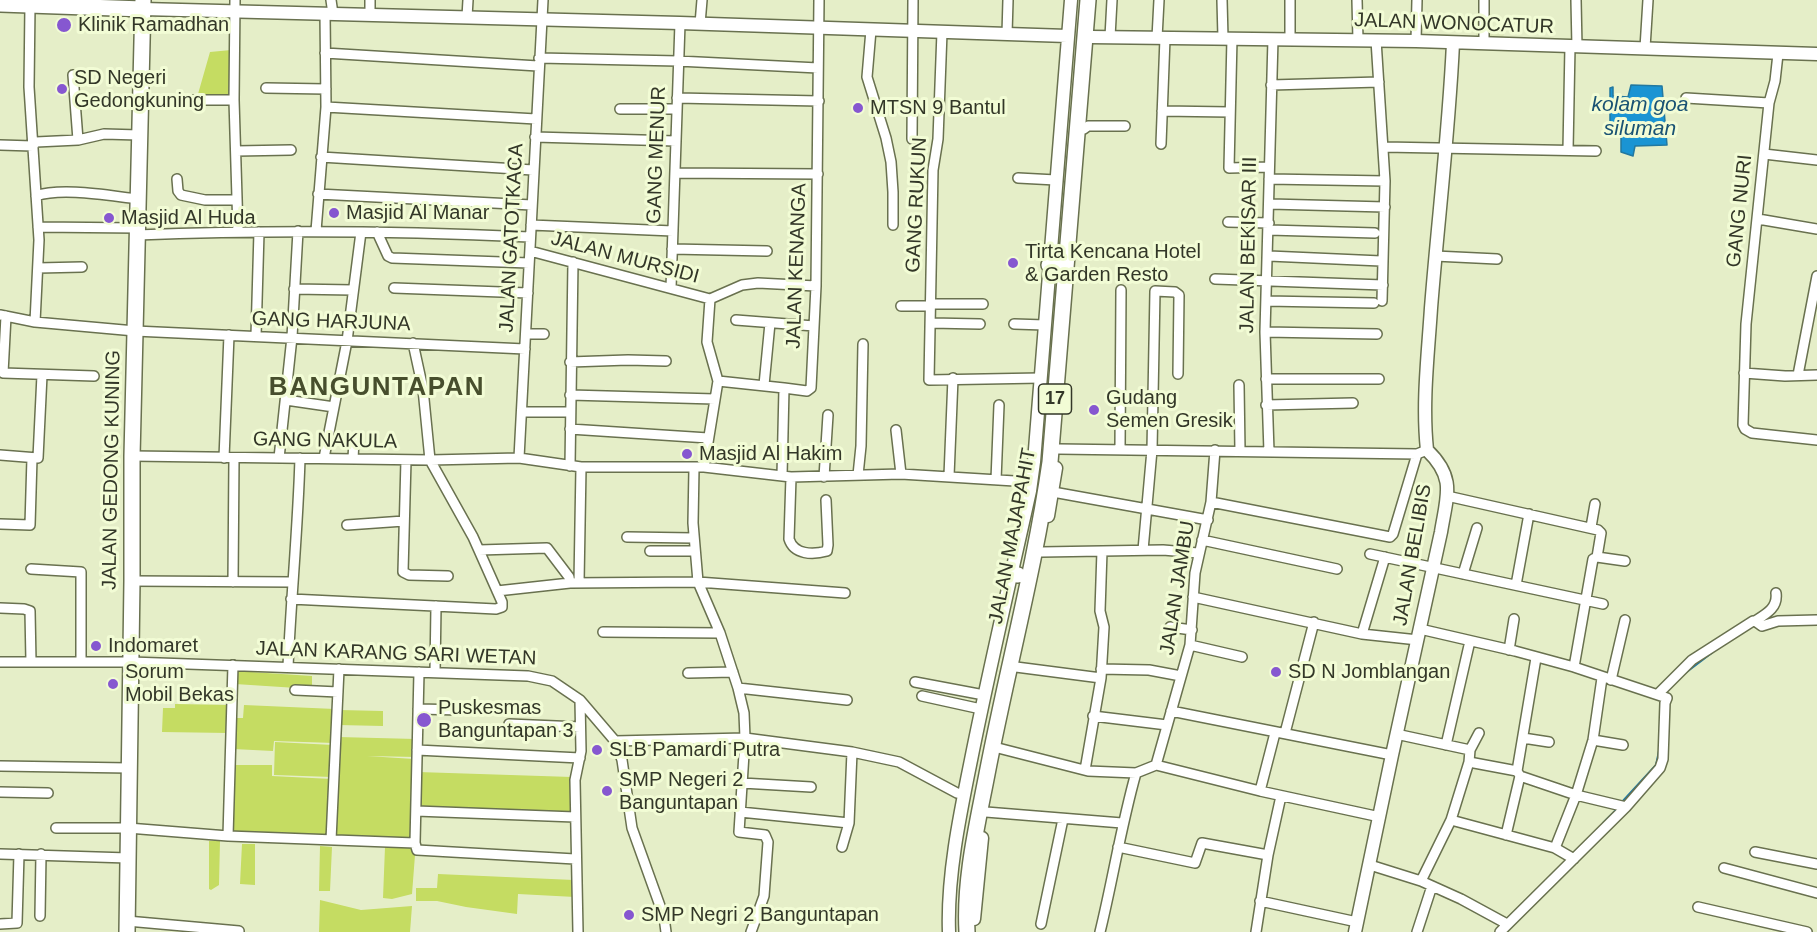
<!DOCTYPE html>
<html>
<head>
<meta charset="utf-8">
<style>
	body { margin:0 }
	canvas { display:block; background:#e5eec8 }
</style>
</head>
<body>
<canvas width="1817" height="932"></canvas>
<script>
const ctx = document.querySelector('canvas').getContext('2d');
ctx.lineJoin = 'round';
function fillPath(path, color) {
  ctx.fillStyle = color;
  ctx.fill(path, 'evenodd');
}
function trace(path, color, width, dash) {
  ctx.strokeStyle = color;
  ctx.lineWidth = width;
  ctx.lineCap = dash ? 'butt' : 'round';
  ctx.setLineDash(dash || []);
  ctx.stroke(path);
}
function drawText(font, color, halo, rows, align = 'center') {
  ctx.font = font + ' Arial,sans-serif';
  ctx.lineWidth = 6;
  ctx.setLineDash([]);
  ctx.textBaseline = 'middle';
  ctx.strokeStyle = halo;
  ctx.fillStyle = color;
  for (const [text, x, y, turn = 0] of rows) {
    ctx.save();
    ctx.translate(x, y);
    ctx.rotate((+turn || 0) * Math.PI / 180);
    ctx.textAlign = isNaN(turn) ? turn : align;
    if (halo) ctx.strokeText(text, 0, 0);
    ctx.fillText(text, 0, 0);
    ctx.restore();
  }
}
const built = new Path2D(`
	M1477 13 1492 14 1491 29H1504L1503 42 1476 38Z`);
const green = new Path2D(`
	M231 50 228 95 198 94 210 52Z
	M236 671 312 676V689L235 684Z
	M175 704 228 705V733L162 732 163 708H175Z
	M244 705 335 709 334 743 274 741 273 751 233 749 234 718H243Z
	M339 710 383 711V726L338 725Z
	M338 737 416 739V757L367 756 414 759 412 840 335 838Z
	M275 742 333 745 332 777 274 775Z
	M232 765H272V776L332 779 329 838 230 834Z
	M418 772 572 777 571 816 417 811Z
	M209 841H220L219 885 211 890 209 889Z
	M242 844H255V885L240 884Z
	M320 846 332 847 330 891H319Z
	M385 847 413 848 415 855 412 894 392 899 383 898Z
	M438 874 574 880 575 897 518 894 517 914 466 907 437 901H416V888H437Z
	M320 900 361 910 412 906 410 932H319Z`);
const water = new Path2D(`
	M1631 85 1662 86 1667 145 1635 146 1633 156 1621 152V132H1610V88L1613 87V96L1628 97Z`);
const stream = new Path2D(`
	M1763 621 1775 618
	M1684 674 1713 652
	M1660 715 1661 703
	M1621 803 1656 765 1659 751
	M1603 823 1618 808`);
const minor = new Path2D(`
	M235 0 234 100 238 231
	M331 0 333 14
	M1222 0 1223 38
	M1290 0V39
	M1357 0 1358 40
	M1484 0V44
	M1576 0 1577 47
	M30 5 29 87 39 240 35 322
	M370 15V0
	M467 17 468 0
	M700 24 702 0
	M871 30 867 77 886 138 891 162 893 192V225
	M942 32 938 139 933 170 929 380 1041 378
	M1007 34 1008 0
	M1110 37 1112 0
	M1157 38 1159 0
	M1232 38 1229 168 1269 167
	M1376 40 1385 181 1382 301
	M1416 41 1417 0
	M1645 48 1648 0
	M325 53 538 66
	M1778 54 1775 81 1769 103 1746 324 1743 425 1745 429 1752 433 1817 440
	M539 58 678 61 818 68
	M73 75 78 140
	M1271 85 1379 82
	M266 88 326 89
	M677 98 819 101
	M1686 98 1769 103
	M142 100H234
	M326 107 536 119
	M620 109H677
	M1162 111 1230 112
	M1084 129 1088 126H1125
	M535 137 676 141
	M912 139 913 0
	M1161 144 1165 38
	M0 145 33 146 36 142 78 140 104 134 139 135
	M1384 147 1596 151
	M1568 150 1570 46
	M236 151 291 150
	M1764 154 1817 160
	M321 157 533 170
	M675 173 818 174
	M1018 178 1056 180
	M177 179 178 191 181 195 205 200H237
	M1269 179 1385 181
	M318 194 532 205
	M36 196C62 187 110 196 138 199
	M1270 204 1385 207
	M1758 219 1817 229
	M1228 222 1269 223
	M531 225 673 231
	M38 227 138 228
	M1269 230 1375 233
	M316 231 326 107 325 13
	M377 232 388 256 392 258 529 263
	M137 235C268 230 399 231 530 237
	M672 249 767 251
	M530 251 710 299 742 285 758 283 816 286
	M1269 256 1381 261
	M1435 256 1497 259
	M38 268 82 267
	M1215 279 1383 285
	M394 288 528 293
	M671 288 680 23
	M294 289 353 290
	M1266 301 1374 303
	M930 304H983
	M901 306H930
	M0 315 35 322 135 331 525 349
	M6 316 3 373 94 376
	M736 320 814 326
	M931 323 980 324
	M1014 324 1045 325
	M1265 332 1377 334
	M526 334H544
	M256 336 259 232
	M570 362 628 360 666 361
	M1744 373 1785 376 1817 375
	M1798 375 1817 276
	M1266 379H1379
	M718 381 784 388
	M764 385 770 323
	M1239 385 1240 451
	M570 395 715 399
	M286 400 334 407
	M1266 405 1353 403
	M522 412H570
	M570 429 708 438
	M896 430 901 474
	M1058 449 1417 454 1427 450
	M1120 449 1121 290
	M1269 452 1265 332 1273 39
	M0 455 38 458 42 375
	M132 456 430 460 519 458 581 467H704L791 477 901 474 1031 482
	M224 458 229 335
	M279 458 292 337 298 231
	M324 458 347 341 361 232
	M519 458 543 0
	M353 459 354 440
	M406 460 403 572 409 575 448 576
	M570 466 573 262
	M704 467 718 381 707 342 710 299
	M694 468 693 523 698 582 720 633 738 688 744 713 745 738 739 832 765 835 768 842 764 896 751 932
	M858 475 861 446 863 344
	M782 476 784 388 807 391 811 388 816 286 819 0
	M949 476 953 378
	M791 477 789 539C794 555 813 555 827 551L828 545 826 500
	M824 477 828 415
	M996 480 999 405
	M1053 492 1208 520
	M1447 496 1598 530 1601 533 1597 557
	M1211 502 1390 537 1393 534 1417 454
	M0 524 30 525 32 458
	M347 525 404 521
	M1591 527 1595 504
	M627 537 693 538
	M1202 540 1337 569
	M479 550 547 548 569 577 570 583
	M1143 550 1152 450 1155 291 1175 292 1179 295 1178 374
	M650 551H694
	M1041 552 1163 550 1198 553
	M1370 554 1603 604
	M31 569 81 572V662
	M1463 574 1477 528
	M132 581 292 582
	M233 582 234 458
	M579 582 581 467
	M1516 585 1529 514
	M497 591 570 583 698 582 845 593
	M1193 597 1362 634 1418 640
	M291 599 496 609 502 607V602L473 537 430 460 423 389 413 343
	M0 608 24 609 30 611 31 662
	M1755 621C1766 614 1778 608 1776 593
	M1170 627 1192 630
	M1420 629 1515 651 1574 667 1667 698 1665 703 1663 759 1660 768 1626 807 1500 932
	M603 632 720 633
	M1362 634 1385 557
	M1190 645 1242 657
	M1509 650 1514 619
	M0 662H131L528 676 552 681 580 700 615 741 622 760 632 828 664 917 666 932
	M288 667C291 598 298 528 300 458
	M1016 667 1101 678
	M1574 667 1593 559 1597 557 1625 561
	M1101 669 1149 670 1181 676
	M419 672 415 843 417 850 575 859
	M435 672 436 606
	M688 673 733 672
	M1611 680 1625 620
	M915 682 984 695
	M738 688 847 700
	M295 690 338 692
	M1658 694 1692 660 1753 621H1755L1762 626 1778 621 1817 620
	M922 696 981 709
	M418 709 462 710
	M1171 711 1392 755
	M1093 716 1167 725
	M509 724 580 727
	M1285 733 1314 622
	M1396 734 1470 750
	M1523 738 1549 742
	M1593 740 1623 745
	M615 741 745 738 852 752 899 762 957 793 964 794
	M1446 745 1470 641
	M998 748 1088 771 1136 773 1156 765 1260 791 1380 817
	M417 750 580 758
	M1469 762 1517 771 1520 776 1576 795 1626 807
	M1156 765 1190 645 1195 573 1211 502 1215 450
	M0 766 129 768
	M1085 770 1101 678 1104 627 1100 611 1102 551
	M1517 771 1536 658
	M742 783 811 787
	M1260 791 1275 733
	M0 792 48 793
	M416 811 575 817
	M740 812 849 823
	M986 812 1122 823
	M1451 820 1469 762 1470 750 1479 733
	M56 828H128L228 836 415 843
	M1506 835 1520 776
	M228 836 233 665
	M331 840 339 669
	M842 847 849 823 852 752
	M1118 847 1195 863 1202 843 1268 855
	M1555 848 1574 859
	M1755 852 1817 864
	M0 854 128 858
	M1370 865 1421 881 1461 899 1507 924
	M1724 868 1817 893
	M1421 881 1451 820 1555 848 1576 795 1593 740 1602 678
	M1260 901 1357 922
	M1698 907 1807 932
	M40 916 41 854
	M127 921 239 931
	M0 924 17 923 19 854
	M1041 924 1063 819
	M578 932 575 780 581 751 580 700
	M1100 932C1113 879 1121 826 1136 773
	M1256 932 1268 855 1281 796
	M1417 932 1432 886`);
const tertiary = new Path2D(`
	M143 9 680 23 1067 36
	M1091 37 1416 41 1817 54
	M1048 516 1056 468
	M974 919 982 838
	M949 932C947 876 960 814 971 760 989 670 1010 581 1030 491L1034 462 1071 0
	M1355 932 1392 755 1441 532C1447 495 1456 478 1427 450 1422 403 1428 355 1431 308 1438 220 1449 131 1453 43`);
const primary = new Path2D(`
	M0 4 143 9
	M127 932 132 581V456L143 0`);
const trunk = new Path2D(`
	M1049 265H1056
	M1012 574 1018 575
	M967 932C964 879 977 826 987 774 1007 670 1035 567 1050 462L1088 0`);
const markers = [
	[64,25,8,"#8657d0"],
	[62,89,6,"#8657d0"],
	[858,108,6,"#8657d0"],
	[334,213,6,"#8657d0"],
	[109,218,6,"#8657d0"],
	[1013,263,6,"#8657d0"],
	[1094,410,6,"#8657d0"],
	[687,454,6,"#8657d0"],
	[96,646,6,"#8657d0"],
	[1276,672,6,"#8657d0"],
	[113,684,6,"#8657d0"],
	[424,720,8,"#8657d0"],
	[597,750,6,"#8657d0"],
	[607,791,6,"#8657d0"],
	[629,915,6,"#8657d0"]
];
const shields = [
	[1055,399,33]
];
const shieldNames = [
	["17",1055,399]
];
const streetNames = [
	["JALAN WONOCATUR",1454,24,2],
	["GANG MENUR",657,155,-88],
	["GANG RUKUN",917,205,-87],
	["GANG NURI",1740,211,-84],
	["JALAN GATOTKACA",512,238,-87],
	["JALAN BEKISAR III",1249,245,-89],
	["JALAN MURSIDI",625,258,15],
	["JALAN KENANGA",797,266,-88],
	["GANG HARJUNA",331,322,2],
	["GANG NAKULA",325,441,1],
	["JALAN GEDONG KUNING",112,470,-89],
	["JALAN MAJAPAHIT",1013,536,-79],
	["JALAN BELIBIS",1413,555,-80],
	["JALAN JAMBU",1178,588,-81],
	["JALAN KARANG SARI WETAN",396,654,2]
];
const poiNames = [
	["Klinik Ramadhan",78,25],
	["SD Negeri",74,78],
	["Gedongkuning",74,101],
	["MTSN 9 Bantul",870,108],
	["Masjid Al Manar",346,213],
	["Masjid Al Huda",121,218],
	["Tirta Kencana Hotel",1025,252],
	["& Garden Resto",1025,275],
	["Gudang",1106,398],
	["Semen Gresik",1106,421],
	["Masjid Al Hakim",699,454],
	["Indomaret",108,646],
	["Sorum",125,672],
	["Mobil Bekas",125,695],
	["SD N Jomblangan",1288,672],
	["Puskesmas",438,708],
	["Banguntapan 3",438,731],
	["SLB Pamardi Putra",609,750],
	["SMP Negeri 2",619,780],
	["Banguntapan",619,803],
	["SMP Negri 2 Banguntapan",641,915]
];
const waterNames = [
	["kolam goa",1640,105],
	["siluman",1640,129]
];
const districtNames = [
	["BANGUNTAPAN",377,388]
];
fillPath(built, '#dbe6b8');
fillPath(green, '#c5dc62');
fillPath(water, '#1a94d3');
trace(water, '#2278a0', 1.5);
trace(stream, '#2278a0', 2);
trace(minor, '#69714f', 12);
trace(tertiary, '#69714f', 15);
trace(primary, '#69714f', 18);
trace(trunk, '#69714f', 18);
trace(minor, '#fff', 9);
trace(tertiary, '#fff', 12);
trace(primary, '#fff', 15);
trace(trunk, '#fff', 15);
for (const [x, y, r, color] of markers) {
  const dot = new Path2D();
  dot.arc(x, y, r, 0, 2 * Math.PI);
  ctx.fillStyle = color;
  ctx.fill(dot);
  trace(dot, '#f2fcd5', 2);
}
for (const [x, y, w] of shields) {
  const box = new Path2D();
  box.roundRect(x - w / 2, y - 15, w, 30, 4.5);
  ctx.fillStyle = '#f2fcd5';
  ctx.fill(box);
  trace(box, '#333728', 1.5);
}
drawText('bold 18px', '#333728', null, shieldNames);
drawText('20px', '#333728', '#f2fcd5', streetNames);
drawText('20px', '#333728', '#f2fcd5', poiNames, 'left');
drawText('italic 21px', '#195273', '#f2fcd5', waterNames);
ctx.letterSpacing = '1.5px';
drawText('bold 26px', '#474e2d', '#f2fcd5', districtNames);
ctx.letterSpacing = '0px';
</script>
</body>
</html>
